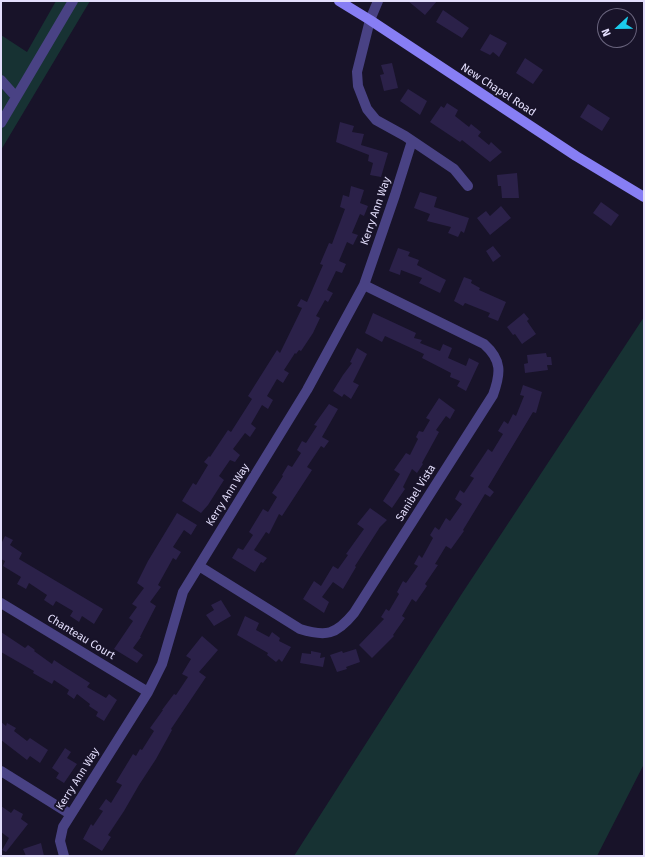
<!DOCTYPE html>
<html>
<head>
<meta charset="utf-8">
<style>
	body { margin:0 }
	#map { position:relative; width:645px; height:857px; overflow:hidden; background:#181329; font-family:"Fira Sans",sans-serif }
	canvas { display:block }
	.frame { position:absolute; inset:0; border:2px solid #e3defc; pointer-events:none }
	.north { position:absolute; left:597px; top:8px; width:40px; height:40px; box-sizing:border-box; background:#181329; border:1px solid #69647d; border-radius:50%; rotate:248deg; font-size:11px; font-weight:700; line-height:16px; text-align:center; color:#e3defc }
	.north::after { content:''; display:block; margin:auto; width:14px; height:18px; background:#1bcbeb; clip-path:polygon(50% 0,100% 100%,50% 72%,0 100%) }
</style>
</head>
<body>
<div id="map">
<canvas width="645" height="857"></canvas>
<div class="frame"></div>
<div class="north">N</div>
</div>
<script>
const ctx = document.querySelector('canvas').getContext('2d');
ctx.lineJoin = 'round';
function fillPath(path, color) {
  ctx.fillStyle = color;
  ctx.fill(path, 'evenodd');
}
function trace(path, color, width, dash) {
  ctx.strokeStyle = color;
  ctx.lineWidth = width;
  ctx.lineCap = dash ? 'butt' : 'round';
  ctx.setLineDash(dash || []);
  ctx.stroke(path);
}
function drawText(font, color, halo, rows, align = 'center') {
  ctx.font = font + ' "Fira Sans",sans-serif';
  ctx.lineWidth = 4;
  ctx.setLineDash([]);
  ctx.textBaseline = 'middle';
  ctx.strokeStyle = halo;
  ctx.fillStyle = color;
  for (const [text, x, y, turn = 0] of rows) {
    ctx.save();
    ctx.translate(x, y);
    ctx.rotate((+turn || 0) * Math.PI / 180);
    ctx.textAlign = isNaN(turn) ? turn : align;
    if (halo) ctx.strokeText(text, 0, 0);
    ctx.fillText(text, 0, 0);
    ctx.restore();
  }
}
const green = new Path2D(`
	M56 1H90L1 150V35L27 52Z
	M644 317V764L597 856H294L461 595Z`);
const building = new Path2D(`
	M408 1H437L425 15Z
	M443 10 469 28 462 38 436 22Z
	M490 34 507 43 499 57 493 52 490 55 480 50Z
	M525 58 543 70 533 84 516 73Z
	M392 63 398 88 384 91 380 75 384 74 381 65Z
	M408 89 427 101 420 115 400 101Z
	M447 103 458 110 455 116 469 127 471 124 481 132 478 136 489 145 491 142 502 152 490 162 462 140 460 142 430 122 441 106 444 108Z
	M588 104 610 118 602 131 580 117Z
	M340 122 354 126 352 132 364 134 361 145 388 153 381 177 370 175 373 163 368 161 369 155 336 142Z
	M517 173 519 198H502L501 186H498L497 175Z
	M351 186 364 190 360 203 368 206 364 216 360 214 352 233 358 235 353 245 347 242 339 261 346 264 342 273 336 271 327 290 333 293 328 302 325 300 316 316 320 318 313 333 301 351 299 350 296 354 295 353 284 370 289 373 283 383 277 379 267 396 273 400 268 409 262 405 251 424 256 428 250 437 245 433 233 449 240 455 235 462 230 460 219 476 224 480 208 505 201 513 182 501 193 483 196 485 208 465 204 462 209 456 210 457 228 430 231 432 252 399 248 396 277 350 280 353 302 308 297 306 301 299 307 302 323 265 320 264 329 243 332 244 345 209 340 207 343 195 349 197Z
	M420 192 437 197 434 207 469 218 464 233 461 231 458 237 448 233 451 227 427 221 430 214 414 208Z
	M601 202 619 215 611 226 593 213Z
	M501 206 511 218 490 235 477 218 486 211 490 216Z
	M493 246 501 256 493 262 486 251Z
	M398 248 410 252 408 256 419 260 417 265 446 280 440 293 419 283 422 278 401 270 400 275 389 271Z
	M464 277 472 280 471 283 480 288 479 290 506 302 498 321 488 317 490 313 465 303 463 306 454 301Z
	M373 313 416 333 414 338 422 340 420 343 440 351 443 344 452 348 448 358 466 366 469 358 479 363 466 391 457 386 460 381 450 377 451 373 422 358 424 354 385 336 382 342 365 333Z
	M524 313 529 319 527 321 536 334 522 344 515 334 513 335 507 327Z
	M357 348 367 354 353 382 359 385 351 399 344 394 342 397 333 391 343 375 352 363 350 362Z
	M546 353 547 357H551L552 365H547L548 370 525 373 524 364 528 363 527 355Z
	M523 385 542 392 536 413 533 412 488 487 494 492 490 497 485 494 463 530 464 531 451 549 446 546 435 564 438 565 425 584 427 586 416 602 412 599 402 616 405 618 393 635 394 636 372 658 359 645 384 619 381 617 386 609 389 611 399 594 397 592 403 581 406 583 418 566 414 564 419 555 422 558 433 538 430 535 435 527 439 530 446 518 450 521 462 504 455 499 460 490 464 493 474 478 470 476 488 449 492 452 503 434 498 431 504 421 508 424 513 414 516 416 524 396 520 395Z
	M439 398 455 410 450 419 446 416 436 430 439 432 422 463 423 464 417 473 412 469 403 487 405 489 392 508 383 501 400 474 394 470 406 453 410 455 418 439 416 437 419 431 423 432 430 420 426 418Z
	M329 404 338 409 322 437 329 441 324 448 321 446 307 467 312 470 282 516 279 514 269 534 266 532 254 550 267 558 263 563 261 562 255 572 232 558 238 548 243 550 253 535 249 532 263 509 268 512 277 497 272 493 283 476 282 475 288 465 292 467 301 453 297 450 302 441 306 443 317 426 314 425Z
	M370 508 387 520 380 527 355 566 356 567 343 589 333 582 322 597 329 602 324 613 303 599 314 581 321 586 333 566 338 569 348 555 346 554 364 529 357 524Z
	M177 513 197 525 191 535 184 530 173 547 181 552 176 560 173 558 158 585 161 587 150 602 156 606 140 637H141L133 648 143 655 137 663 114 649 133 621 129 618 137 607 132 604 144 588 137 583 148 561Z
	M5 536 13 540 10 545 22 553 19 559 103 609 94 624 82 616 79 622 70 616 73 611 56 601 53 606 44 600 47 595 29 583 26 589 17 584 21 577 3 566 5 561 1 559V544Z
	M221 600 231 616 214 626 206 615 214 610 211 605Z
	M245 616 259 623 256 630 269 637 272 632 280 638 279 641 291 647 282 662 279 659 276 662 267 655 268 653 237 635Z
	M1 632 25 648 28 645 35 650 34 651 52 664 54 660 63 666 90 683 87 687 106 698 109 694 117 700 104 721 96 716 98 712 89 706 90 704 77 694 74 699 67 694 69 690 54 680 52 684 33 673 34 671 1 652Z
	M202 636 218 650 199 672 206 677 171 729 172 730 156 759 139 785 124 811 108 835 111 837 102 851 83 839 91 824 93 826 103 811 99 809 106 799 111 803 122 785 116 782 133 754 136 756 140 749 142 750 154 731 150 728 163 710H162L174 694 176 695 188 677 182 674 191 659 186 656Z
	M356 649 360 662 346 667 347 669 337 672 330 655 342 651 343 653Z
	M311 651 321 653 320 658 325 657 323 667 300 663 302 653 311 654Z
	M1 722 6 726 7 723 16 728 14 731 27 741 30 738 48 750 40 763 30 756 27 760 1 740Z
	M65 748 71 752 67 758 77 764 64 783 56 778 59 773 52 768Z
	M1 806 11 813 14 809 23 814 21 819 28 824 6 852 2 850 9 838 1 832Z
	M41 843 44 856H26L23 849Z`);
const street = new Path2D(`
	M378 1 370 20 357 72 358 86 367 109 376 120 405 136 454 169 468 186
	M1 80 16 97
	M1 123 73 1
	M199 566 300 629C326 637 336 635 354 613L493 395C501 373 502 360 484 344L364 285
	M1 603 148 692
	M1 771 70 814
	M64 856 60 841 63 827 148 692 162 664 183 592 307 390 364 285 395 195 412 141`);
const secondary = new Path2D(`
	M339 1 370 20 576 156 644 197`);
const streetNames = [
	["New Chapel Road",498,90,33],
	["Kerry Ann Way",376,211,-71],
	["Sanibel Vista",416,493,-58],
	["Kerry Ann Way",228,495,-58],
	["Chanteau Court",81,637,31],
	["Kerry Ann Way",78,779,-58]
];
fillPath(green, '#173233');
fillPath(building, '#2b2149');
trace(street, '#494284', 10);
trace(secondary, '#877ef4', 10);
drawText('11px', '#e3defc', '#181329', streetNames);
</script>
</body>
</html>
